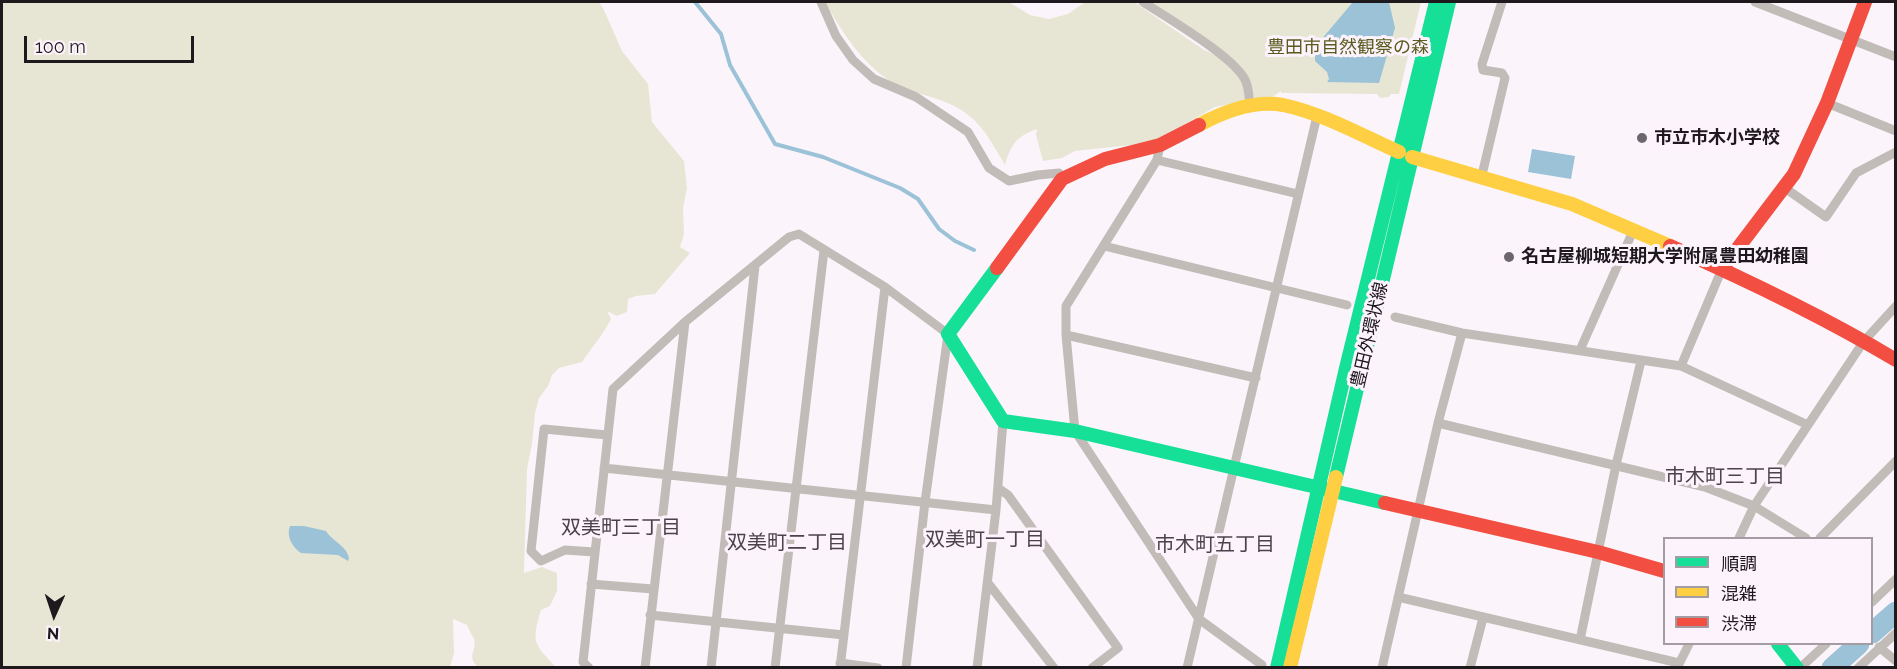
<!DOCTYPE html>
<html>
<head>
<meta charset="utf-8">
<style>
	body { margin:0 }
	#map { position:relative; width:1897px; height:669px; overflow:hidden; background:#fbf5fb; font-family:Raleway,"Noto Sans JP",sans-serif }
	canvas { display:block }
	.frame { position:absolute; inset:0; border:3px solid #1d191d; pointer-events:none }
	.legend { position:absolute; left:1663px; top:537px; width:210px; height:108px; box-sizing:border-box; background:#fdf3fd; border:2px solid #a39ca3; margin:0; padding:8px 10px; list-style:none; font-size:18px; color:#1d191d }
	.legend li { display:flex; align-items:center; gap:12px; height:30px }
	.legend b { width:30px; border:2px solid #a39ca3 }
	.north { position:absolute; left:24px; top:585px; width:60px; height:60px; -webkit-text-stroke:4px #fdf3fd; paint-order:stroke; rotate:183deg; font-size:16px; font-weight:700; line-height:24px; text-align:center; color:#1d191d }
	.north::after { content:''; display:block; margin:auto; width:21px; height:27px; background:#1d191d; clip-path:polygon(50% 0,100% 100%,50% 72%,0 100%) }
	.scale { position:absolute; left:24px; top:36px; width:170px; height:27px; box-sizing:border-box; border:3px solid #1d191d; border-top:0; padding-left:8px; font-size:18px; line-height:21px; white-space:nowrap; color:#1d191d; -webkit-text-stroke:4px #fdf3fd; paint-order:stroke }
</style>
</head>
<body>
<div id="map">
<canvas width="1897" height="669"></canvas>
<div class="frame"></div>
<ul class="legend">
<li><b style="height:8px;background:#16e098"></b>順調</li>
<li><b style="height:8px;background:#ffcf43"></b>混雑</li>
<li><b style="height:8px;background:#f24e42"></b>渋滞</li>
</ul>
<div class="north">N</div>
<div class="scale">100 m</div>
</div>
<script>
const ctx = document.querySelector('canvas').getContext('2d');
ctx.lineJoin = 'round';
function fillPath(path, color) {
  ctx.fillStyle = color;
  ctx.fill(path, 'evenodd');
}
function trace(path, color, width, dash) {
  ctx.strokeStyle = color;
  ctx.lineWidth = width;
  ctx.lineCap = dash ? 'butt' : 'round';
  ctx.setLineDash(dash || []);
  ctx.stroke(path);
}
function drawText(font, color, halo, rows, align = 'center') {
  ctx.font = font + ' Raleway,"Noto Sans JP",sans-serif';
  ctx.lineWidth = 6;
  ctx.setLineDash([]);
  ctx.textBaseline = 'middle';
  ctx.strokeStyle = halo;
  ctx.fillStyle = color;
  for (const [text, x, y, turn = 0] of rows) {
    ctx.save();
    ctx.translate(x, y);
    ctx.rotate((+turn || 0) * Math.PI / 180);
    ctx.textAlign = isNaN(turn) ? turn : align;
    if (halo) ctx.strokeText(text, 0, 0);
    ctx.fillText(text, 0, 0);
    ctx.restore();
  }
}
const green = new Path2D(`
	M2 2H599L604 10 622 51 648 84 652 122 684 161 687 188 683 208 684 234 680 247 690 253 655 294 636 296 628 299 627 312 617 316 607 311 611 319C603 335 592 347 582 362L559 368 552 375 548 386 539 398 535 413 532 444 527 469 524 573 542 567 557 573V591L550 606 541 610C531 642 534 644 556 667H478C466 656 477 652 474 639 472 635 469 630 467 625L453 619 454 653 450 667H2Z
	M825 2H1009L1030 15 1049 19 1068 14 1085 2H1134L1204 50 1218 56 1239 74 1244 85 1245 101 1215 107 1157 140 1141 144 1075 151 1062 158 1043 161 1036 135 1037 129C1017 136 1011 144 1005 165 985 131 976 112 937 99 923 94 906 91 893 83 862 64 842 32 825 2Z
	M1150 2H1421L1399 94H1391L1389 97 1380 98 1377 94 1281 93V91L1271 98H1254L1246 73 1229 57Z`);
const water = new Path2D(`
	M1353 2H1389L1395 28 1379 83 1327 82 1329 79 1327 72 1315 61V47Z
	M1532 149 1575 156 1571 179 1528 172Z
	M290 526H304L326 531C333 542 346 545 349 558L348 561 338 555 301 553C292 547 286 536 290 526Z`);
const stream = new Path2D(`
	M695 2 721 34 730 65 775 144 823 157 900 188 918 199 939 229 955 241 974 250`);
const river = new Path2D(`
	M1872 633 1896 612
	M1832 668 1859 644`);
const street = new Path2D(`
	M821 2 836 36 853 60 874 79 916 97 968 132 989 168 1009 181 1038 175 1059 173 1062 179
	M1143 2C1166 17 1238 59 1246 82 1249 89 1249 98 1250 106
	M1755 2 1896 57
	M1827 103 1896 131
	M1160 145 1157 160 1066 306V335L1075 431 1199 619 1262 665
	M1157 160 1298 194
	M1481 179 1505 78 1502 73 1483 70 1482 64 1502 2
	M1785 188 1826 217 1856 173 1896 152
	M1104 246 1347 305
	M1395 317 1462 333 1681 366 1808 425
	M1066 335 1256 378
	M1580 350 1633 231
	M1681 366 1722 269
	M1438 423 1705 487 1754 506 1806 538
	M604 468 996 510
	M998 488 1008 495 1118 648 1092 668
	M1739 538 1754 506 1864 341 1896 306
	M1820 538 1896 461
	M594 552 565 550 541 561 531 551 544 429 607 435
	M988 583 1054 668
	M591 584 653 589
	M1398 597 1679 663
	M1872 602 1896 579
	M650 615 844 635
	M1580 640 1616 465 1641 361
	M1879 647 1896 661
	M840 663 878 668
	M589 668 583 662 613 389 685 322 789 237 799 234 885 287 948 334 925 502 906 668
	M645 668 685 322
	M711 668 755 266
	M775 668 824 250
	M840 668 885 287
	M977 668 996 510 1003 421
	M1187 668C1231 484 1272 300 1317 116
	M1382 668 1438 423 1462 333
	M1470 668 1483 618
	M1677 668 1689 644
	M1800 668 1826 644
	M1858 668 1896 633`);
const fast = new Path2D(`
	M997 268 948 334 1003 421 1075 431 1385 503
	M1336 477 1449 2
	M1778 644 1797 668
	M1277 668 1346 368 1436 2`);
const slow = new Path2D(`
	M1199 125C1223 112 1255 100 1283 105 1322 113 1363 136 1399 152
	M1412 157 1572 204 1670 246
	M1290 668 1336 477`);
const jam = new Path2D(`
	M1670 246C1747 280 1824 317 1896 360
	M997 268 1062 179 1105 159 1160 145 1199 125
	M1722 269 1794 174 1827 103 1865 2
	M1385 503 1598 552 1664 571`);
const markers = [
	[1642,138,6,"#6b666b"],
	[1509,257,6,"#6b666b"]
];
const parkNames = [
	["豊田市自然観察の森",1348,48]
];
const poiNames = [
	["市立市木小学校",1654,138],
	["名古屋柳城短期大学附属豊田幼稚園",1521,257]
];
const streetNames = [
	["豊田外環状線",1370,335,-77]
];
const neighbourhoodNames = [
	["市木町三丁目",1725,477],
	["双美町三丁目",621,528],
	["双美町一丁目",985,540],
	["双美町二丁目",787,543],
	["市木町五丁目",1215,545]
];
fillPath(green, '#e7e6d4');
fillPath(water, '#9bc2d7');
trace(stream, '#9bc2d7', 4);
trace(river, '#9bc2d7', 21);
trace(street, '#c2bcb8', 9);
trace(fast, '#16e098', 14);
trace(slow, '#ffcf43', 14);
trace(jam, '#f24e42', 14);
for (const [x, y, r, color] of markers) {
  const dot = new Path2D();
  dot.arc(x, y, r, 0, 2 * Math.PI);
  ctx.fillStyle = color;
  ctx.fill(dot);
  trace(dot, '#fdf3fd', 2);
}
drawText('18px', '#5a5c1f', '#fdf3fd', parkNames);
drawText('bold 18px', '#1d191d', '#fdf3fd', poiNames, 'left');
drawText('18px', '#1d191d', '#fdf3fd', streetNames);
drawText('20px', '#4b434b', '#fdf3fd', neighbourhoodNames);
</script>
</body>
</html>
